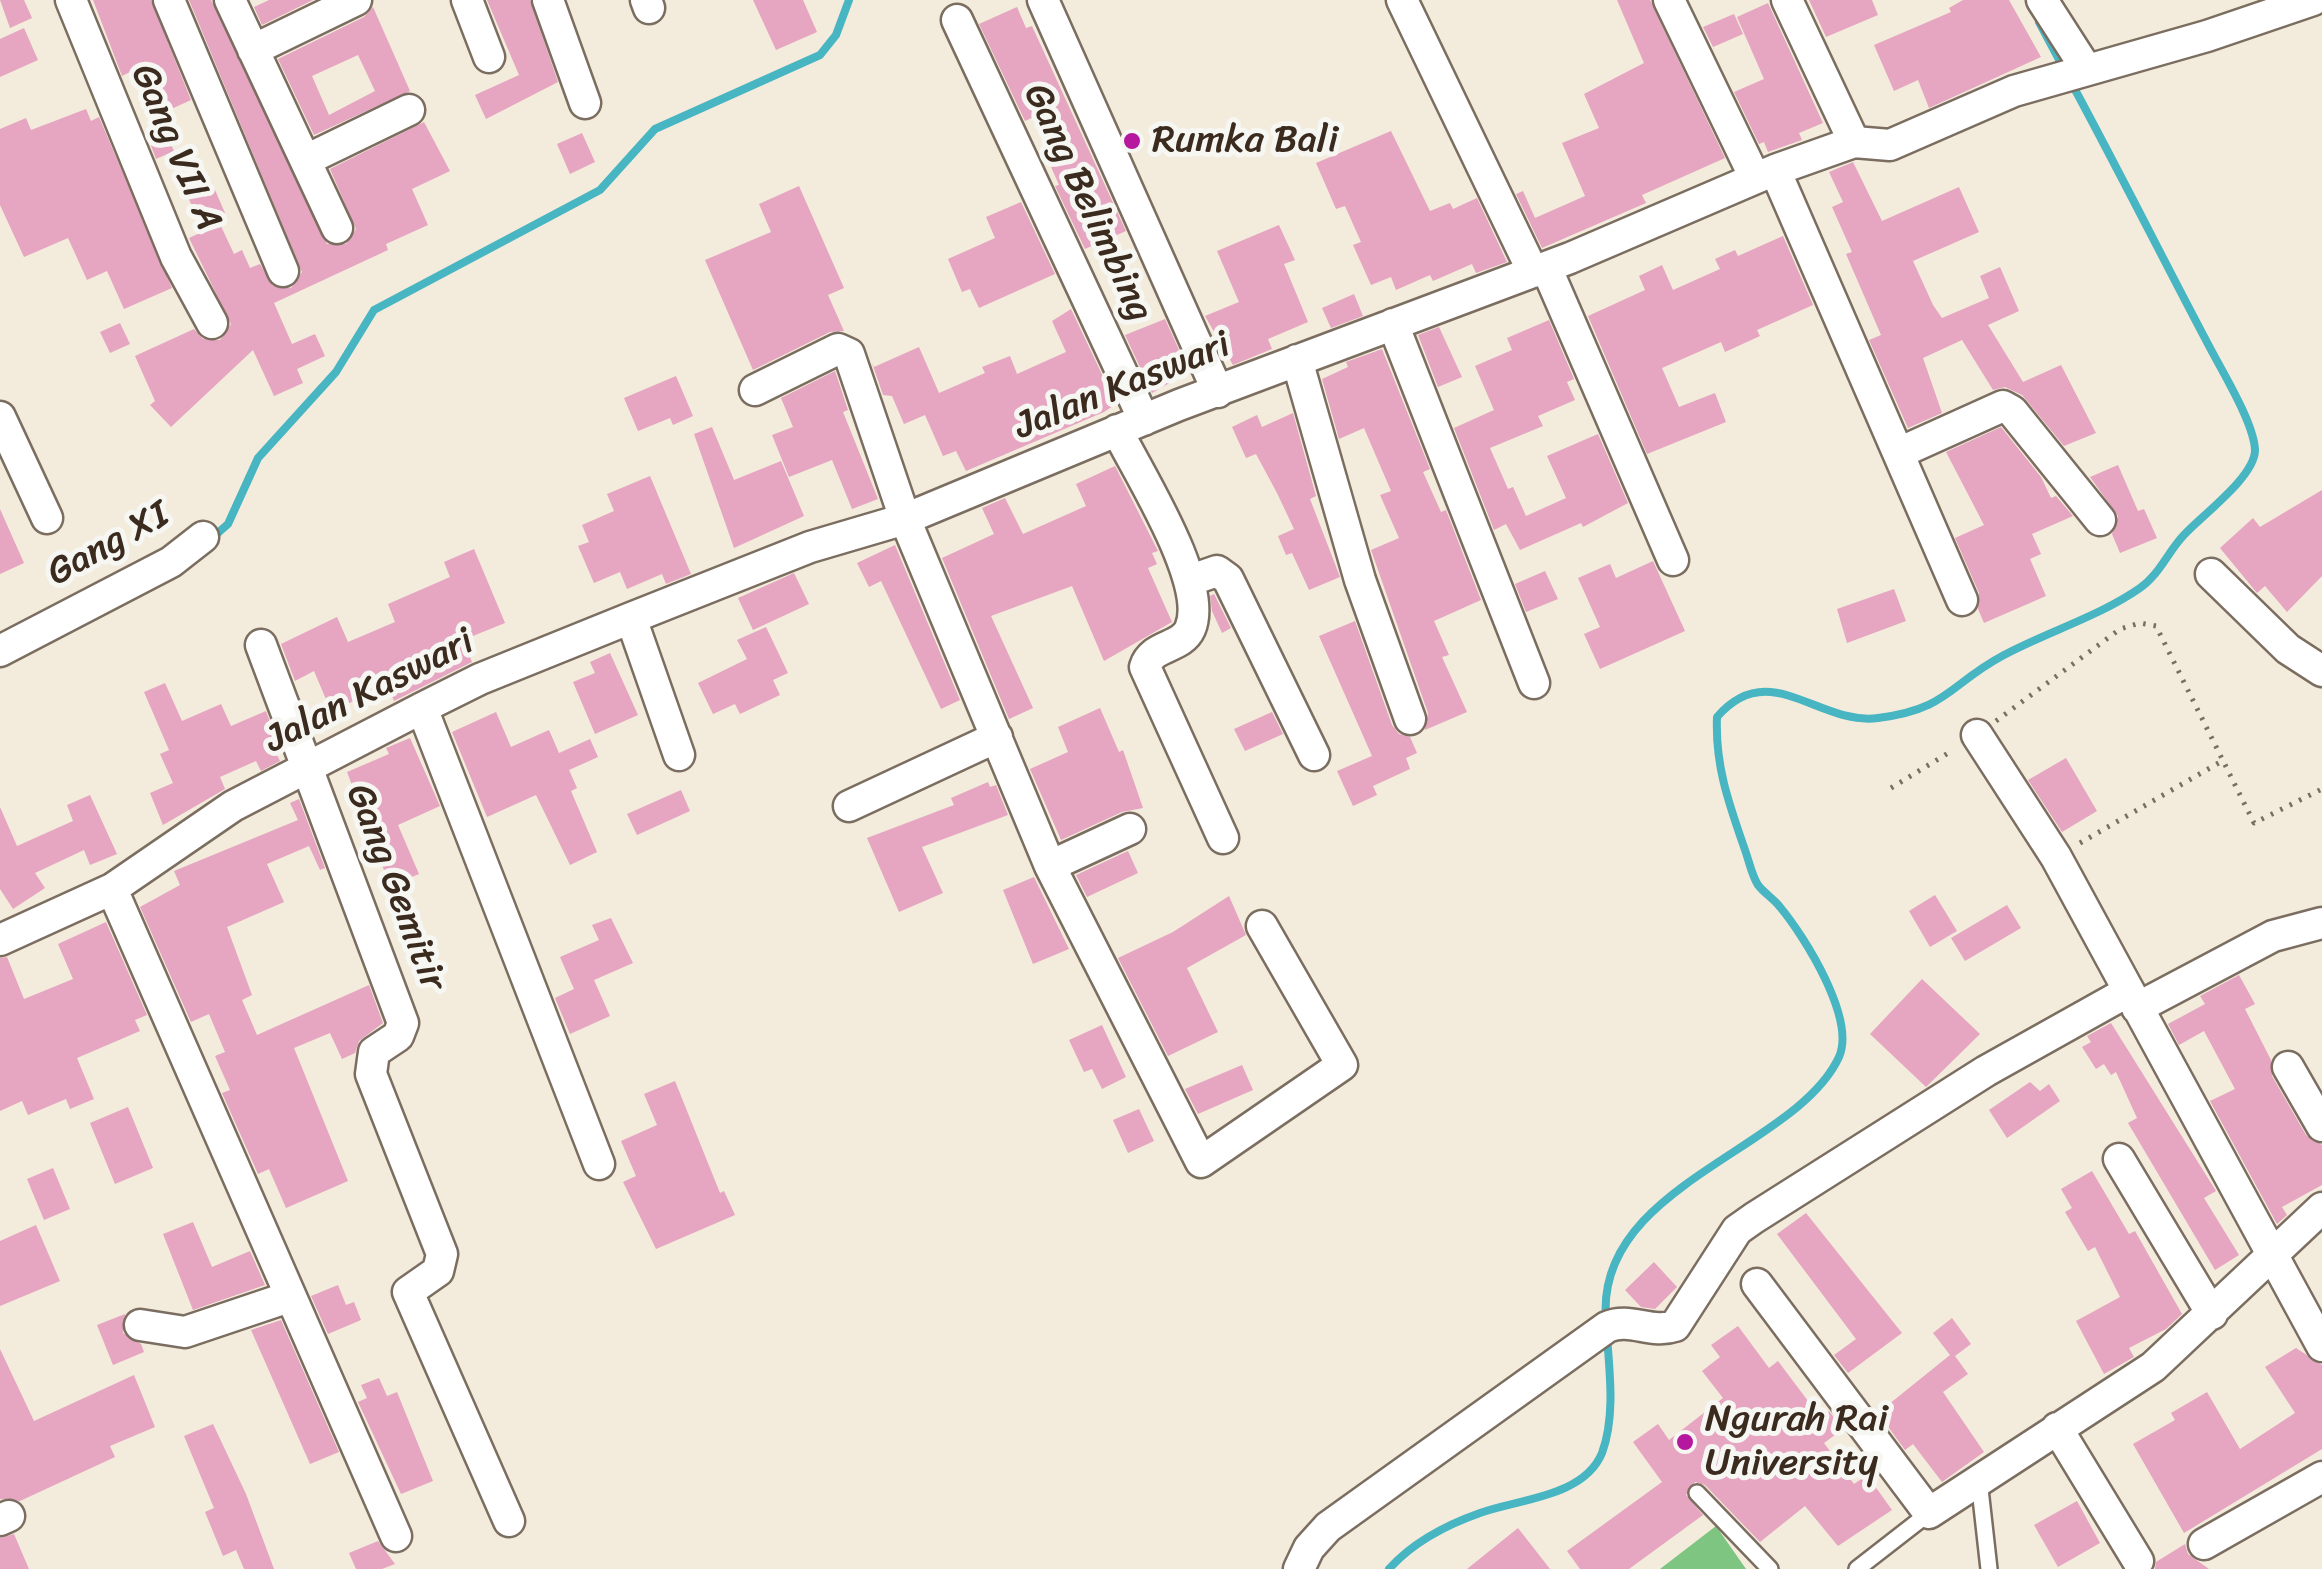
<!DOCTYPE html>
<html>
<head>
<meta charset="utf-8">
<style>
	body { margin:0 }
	canvas { display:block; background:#f3ebdb }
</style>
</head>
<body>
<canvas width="2322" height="1569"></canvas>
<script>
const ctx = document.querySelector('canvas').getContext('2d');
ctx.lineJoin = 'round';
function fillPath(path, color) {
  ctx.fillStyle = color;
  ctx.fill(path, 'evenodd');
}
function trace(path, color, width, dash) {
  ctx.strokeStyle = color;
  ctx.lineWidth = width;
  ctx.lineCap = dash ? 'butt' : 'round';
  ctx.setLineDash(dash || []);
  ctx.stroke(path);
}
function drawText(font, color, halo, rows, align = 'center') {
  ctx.font = font + ' Sriracha,sans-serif';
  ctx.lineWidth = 10;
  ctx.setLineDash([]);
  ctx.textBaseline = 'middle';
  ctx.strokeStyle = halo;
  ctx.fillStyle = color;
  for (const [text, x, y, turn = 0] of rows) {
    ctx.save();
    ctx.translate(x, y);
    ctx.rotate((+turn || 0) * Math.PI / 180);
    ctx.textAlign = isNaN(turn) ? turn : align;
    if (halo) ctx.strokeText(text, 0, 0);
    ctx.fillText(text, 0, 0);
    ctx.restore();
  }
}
const green = new Path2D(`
	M1716 1526 1746 1569H1660Z`);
const stream = new Path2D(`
	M2039 22 2063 67
	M211 539 228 524 258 458 336 372 374 310 600 190 655 129 820 55 836 35 849 0
	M1606 1319C1595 1185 1796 1150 1839 1057 1856 1019 1805 937 1780 907 1774 899 1764 893 1758 885 1752 876 1749 861 1745 850 1729 804 1715 766 1717 717 1770 656 1818 726 1878 718 1949 709 1949 684 2004 655 2047 632 2100 616 2140 588 2159 575 2168 552 2183 536 2201 516 2255 477 2255 450 2254 423 2222 371 2209 346 2163 259 2119 171 2072 84
	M1389 1569C1413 1542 1446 1525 1480 1513 1518 1499 1584 1497 1602 1453 1615 1418 1610 1375 1607 1337`);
const building = new Path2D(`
	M0 0H24L32 18 10 28Z
	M93 0H151L191 100 158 115 136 69 122 76Z
	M189 0H211L327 244H346L356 229 330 169 424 122 450 171 412 189 428 225 386 244 388 250 274 303 292 344 315 334 325 356 297 369 303 383 274 396 253 350 171 427 150 405 155 401 135 356 194 329 203 339 220 340 231 324 189 238 220 224 234 254 242 250 250 268 260 264 273 286 291 288 302 272Z
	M269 0H313L262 25 254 7Z
	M487 0H530L558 82 486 119 475 95 519 75Z
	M753 0H803L817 32 776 50Z
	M1617 0H1650L1725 158 1642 195 1646 203 1542 248 1516 194 1523 191 1535 218 1585 196 1562 143 1599 128 1584 94 1644 63Z
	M1809 0H1872L1878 15 1826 37Z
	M1963 0H2009L2041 57 1929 108 1918 80 1894 91 1874 45 1951 12 1949 8Z
	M1768 3 1823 123 1799 133 1802 140 1768 152 1764 142 1759 144 1734 92 1764 79 1737 17Z
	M373 7 410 91 314 135 278 59 364 17ZM358 55 375 91 329 115 312 76Z
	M1017 7 1026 28 1032 26 1126 231 1085 249 1055 186 1059 185 1051 167 1059 164 1038 115 1025 121 979 24Z
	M1734 14 1743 34 1713 47 1703 27Z
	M24 28 38 60 0 77V39Z
	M86 109 91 121 99 117 172 288 124 309 107 271 87 280 68 238 24 257 0 205V129L26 118 31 130Z
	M163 128 174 151 156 159 147 135Z
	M1391 131 1430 211 1450 203 1453 209 1477 198 1507 262 1476 273 1472 264 1433 281 1430 275 1396 290 1391 277 1371 285 1353 245 1361 242 1345 206 1336 209 1316 163Z
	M582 133 595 162 570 174 557 144Z
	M1853 162 1882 221 1959 187 1979 232 1913 261 1933 305 1942 318 1989 298 1980 276 2000 267 2019 311 1988 325 2023 382 2061 365 2096 433 2064 446 2022 395 2005 387 1993 390 1962 340 1923 358 1942 413 1908 428 1869 340 1881 335 1846 254 1852 252 1832 207 1843 202 1829 172Z
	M212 183 225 213 200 224 187 195Z
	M799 186 844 288 828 295 844 331 830 332 753 370 705 260 771 232 759 204Z
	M1021 202 1055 274 979 308 970 289 962 292 948 259 995 238 986 217Z
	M1279 225 1295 260 1284 264 1308 322 1268 339 1272 349 1233 365 1205 316 1239 302 1217 251Z
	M1783 236 1813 305 1757 330 1760 336 1725 352 1721 342 1662 368 1679 407 1715 393 1726 422 1647 454 1588 316 1645 290 1639 276 1662 265 1673 290 1720 269 1715 259 1735 250 1738 256Z
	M1354 294 1363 316 1331 328 1322 308Z
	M1071 309 1116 404 1104 412 966 471 956 451 943 456 925 415 904 424 892 396 883 395 872 363 874 367 919 347 939 393 985 373 982 367 1010 356 1017 374 1066 352 1052 321Z
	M1165 319 1189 372 1152 393 1125 335Z
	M1549 320 1574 379 1567 382 1575 400 1538 416 1543 426 1490 448 1508 489 1513 487 1526 516 1566 498 1547 456 1598 434 1628 503 1583 527 1581 523 1520 550 1506 524 1494 530 1454 428 1494 410 1475 366 1512 350 1507 338Z
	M120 323 130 344 110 353 100 332Z
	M1439 327 1462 377 1438 387 1418 335Z
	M1382 349 1430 469 1423 472 1441 512 1446 510 1481 600 1434 621 1449 655 1442 657 1467 712 1425 730 1428 713 1371 550 1399 538 1380 495 1391 491 1364 428 1339 439 1322 379 1348 367 1346 362Z
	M835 371 848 410 843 412 878 499 852 509 832 460 789 477 772 435 793 427 781 398Z
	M676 376 693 416 673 425 670 418 638 431 624 398Z
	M1293 413 1316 496 1310 499 1340 577 1309 590 1292 553 1286 555 1278 536 1294 529 1277 493 1256 454 1246 458 1232 427 1257 415 1262 427Z
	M712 427 734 480 781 461 804 516 734 548 694 434Z
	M2001 427 2041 477 2051 498 2056 496 2073 516 2032 534 2041 554 2030 559 2046 596 1984 623 1978 609 1979 593 1955 538 1984 525 1946 452Z
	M2118 465 2138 511 2144 509 2157 538 2120 553 2112 534 2118 516 2090 477Z
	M1115 466 1158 551 1152 553 1157 564 1148 568 1172 622 1104 661 1072 586 991 616 1033 708 1009 719 942 558 994 534 982 508 1005 498 1023 534 1086 506 1076 484Z
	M650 476 691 574 666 584 662 574 627 589 620 572 594 583 578 546 589 542 582 525 614 511 607 494Z
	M2322 490V576L2287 612 2265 586 2257 593 2220 548 2253 518 2260 527Z
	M0 509 24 563 0 574Z
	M895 545 960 700 941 709 881 581 869 587 857 563Z
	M474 549 505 623 463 640 472 662 394 701 388 686 345 705 342 698 328 704 314 671 295 681 281 644 337 617 348 642 395 622 388 604 450 577 444 562Z
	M1653 561 1685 631 1600 669 1584 634 1600 627 1578 578 1610 564 1616 578Z
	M1545 571 1558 599 1526 612 1515 584Z
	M794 573 809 604 753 630 738 598Z
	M1894 589 1906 621 1847 643 1837 609Z
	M1214 594 1231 628 1222 633 1212 611 1210 596Z
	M1355 621 1392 725 1399 734 1410 737 1417 753 1406 758 1410 769 1373 786 1377 795 1353 806 1337 771 1372 756 1319 636Z
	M766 627 788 673 773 680 780 695 740 714 735 704 713 714 698 683 747 659 737 640Z
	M610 653 638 715 595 734 573 682 595 673 590 662Z
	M165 683 182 721 221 704 231 726 266 711 281 751 276 753 280 761 261 771 256 761 220 777 225 789 163 825 150 793 173 783 160 754 169 750 144 692Z
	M1100 708 1119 752 1123 750 1143 808 1122 812 1061 840 1030 769 1068 752 1058 727Z
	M496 712 511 747 549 730 559 753 590 739 598 757 569 770 577 788 571 791 597 852 570 865 536 795 487 817 452 732Z
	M1272 712 1283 734 1245 751 1234 729Z
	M410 738 440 806 398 825 419 874 390 886 347 772 389 754 386 748Z
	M2066 758 2097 811 2062 832 2028 780Z
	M988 782 990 787 996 785 1008 815 922 847 943 893 899 912 867 838 954 805 951 798Z
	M681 790 690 811 637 835 627 814Z
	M90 795 117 854 90 865 84 850 35 873 45 888 13 909 0 889V807L17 846 73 821 67 805Z
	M299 799 325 868 320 870 309 846 267 864 284 902 227 927 252 995 242 1000 257 1035 369 985 383 1023 359 1041 355 1053 342 1059 330 1033 294 1048 348 1181 286 1208 269 1169 258 1174 222 1093 230 1090 215 1056 225 1052 209 1014 191 1022 140 907 180 885 174 871 298 820 290 803Z
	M1128 851 1138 873 1087 897 1076 875Z
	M1034 877 1069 949 1033 964 1003 890Z
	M1935 895 1957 931 1930 947 1909 911Z
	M1229 896 1246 935 1187 968 1218 1032 1168 1056 1118 958 1173 932Z
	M2007 905 2021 928 1965 961 1951 938Z
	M611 918 633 963 594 980 610 1016 570 1034 555 998 574 989 560 957 599 940 592 925Z
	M106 922 147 1015 135 1020 140 1031 77 1058 94 1099 70 1109 66 1099 28 1115 22 1101 0 1111V958L7 957 24 999 73 979 58 944Z
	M2239 975 2255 1004 2245 1009 2271 1060 2272 1076 2306 1135 2322 1145V1185L2282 1207 2287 1215 2277 1224 2210 1101 2235 1089 2204 1031 2179 1045 2168 1024 2205 1004 2200 996Z
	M1922 979 1980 1034 1926 1087 1870 1034Z
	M2111 1023 2216 1191 2204 1198 2239 1255 2215 1270 2128 1123 2137 1118 2116 1072 2111 1075 2104 1064 2096 1069 2082 1047 2091 1042 2087 1036Z
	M1102 1025 1126 1077 1102 1089 1092 1069 1084 1072 1069 1040Z
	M1242 1065 1253 1090 1198 1114 1185 1089Z
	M675 1081 720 1193 724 1191 735 1215 656 1249 623 1182 636 1176 621 1141 657 1125 644 1094Z
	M2030 1082 2040 1091 2049 1084 2060 1101 2007 1138 1989 1110Z
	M128 1107 153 1168 115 1184 90 1123Z
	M1139 1109 1154 1141 1128 1153 1113 1120Z
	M53 1168 70 1209 44 1220 27 1179Z
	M2092 1171 2129 1234 2135 1231 2182 1314 2166 1329 2129 1348 2134 1357 2104 1374 2076 1321 2120 1297 2095 1247 2088 1251 2065 1212 2072 1208 2061 1189Z
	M1806 1213 1902 1333 1848 1373 1834 1355 1856 1339 1777 1234Z
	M193 1222 212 1267 250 1251 265 1285 193 1310 163 1234Z
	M36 1225 60 1281 0 1306V1241Z
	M1654 1262 1677 1287 1655 1309 1641 1307 1625 1290Z
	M338 1285 346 1305 354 1302 361 1320 328 1334 311 1296Z
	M125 1314 123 1333 141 1344 144 1352 113 1365 97 1325Z
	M1952 1318 1971 1344 1955 1356 1968 1374 1943 1392 1984 1452 1942 1482 1913 1444 1905 1450 1878 1413 1950 1355 1933 1333Z
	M281 1320 339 1452 310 1464 251 1330Z
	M1738 1326 1769 1368 1778 1361 1820 1417 1829 1411 1843 1429 1824 1443 1854 1484 1867 1475 1892 1510 1838 1546 1805 1506 1760 1542 1705 1485 1695 1482 1686 1495 1703 1515 1629 1569H1580L1567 1551 1662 1482 1633 1442 1658 1424 1669 1440 1723 1398 1702 1371 1720 1357 1711 1345Z
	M2296 1348 2322 1365V1449L2184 1533 2133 1444 2175 1420 2171 1413 2207 1392 2240 1449 2295 1413 2265 1367Z
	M0 1349 34 1421 134 1375 155 1427 110 1446 115 1457 20 1501 0 1499Z
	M379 1378 387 1396 397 1392 433 1481 401 1494 358 1402 367 1398 361 1385Z
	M213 1424 246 1494 274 1569H244L236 1550 223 1556 205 1512 214 1508 184 1436Z
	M2077 1501 2100 1543 2058 1567 2034 1525Z
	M1518 1528 1550 1569H1467Z
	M14 1534 29 1569H0V1538Z
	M378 1541 395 1564 382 1569H356L349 1553Z
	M2185 1544 2188 1554 2209 1569H2155L2156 1562Z`);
const path = new Path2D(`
	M1996 721 2120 629 2140 623 2156 626 2254 823 2322 789
	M1891 788 1953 750
	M2080 843 2222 761`);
const service = new Path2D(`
	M1979 1480 1989 1569
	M1697 1493 1770 1569
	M1857 1569 1929 1513`);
const minor = new Path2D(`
	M71 0 176 257 212 323
	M169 0 283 271
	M230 0 337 228
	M467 0 489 57
	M548 0 585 103
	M646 0 649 8
	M1043 0 1218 392
	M1402 0 1533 272
	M1669 0 1755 178
	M1787 0 1854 142
	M2042 0 2087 70
	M957 20 1144 420
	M253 50 356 0
	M306 160 409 110
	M1775 170 1962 600
	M1546 267 1673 560
	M1393 324 1534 683
	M1297 360 1360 580 1410 719
	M755 390 838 349 849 354 905 519 1050 866 1201 1162 1342 1065 1262 926
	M0 417 47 518
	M1117 430C1138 473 1210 584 1190 629 1181 649 1152 644 1145 667L1223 838
	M1901 452 2003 406 2012 411 2100 520
	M2211 574 2288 649 2322 671
	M1191 580 1217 571 1228 579 1314 755
	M631 618 679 755
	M261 645 403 1023 398 1036 374 1052 371 1074 442 1254 438 1271 408 1292 509 1521
	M0 651 171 562 203 537
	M422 708 599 1164
	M1977 735 2056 857 2322 1346
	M849 806 997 737
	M1050 866 1130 829
	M112 889 396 1536
	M0 940 112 889 233 806 422 708 480 679 631 618 810 547 905 519 1179 405 1570 258 1775 170 1854 142 1890 145 2014 91 2207 36 2313 0
	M2137 1008 2273 936 2322 923
	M2288 1067 2322 1126
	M2119 1159 2212 1314
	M1757 1284 1929 1513 2153 1367 2322 1208
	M140 1325 185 1332 289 1297
	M2057 1428 2138 1561
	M0 1520 9 1516
	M2204 1544 2322 1477
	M1299 1569 1309 1548 1328 1527 1607 1327C1630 1317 1651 1334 1675 1326L1737 1230 1754 1218 1986 1071 2129 991`);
const markers = [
	[1132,141,10,"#b5179e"],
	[1685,1442,10,"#b5179e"]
];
const poiNames = [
	["Rumka Bali",1152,141],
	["Ngurah Rai",1705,1420],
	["University",1705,1464]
];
const streetNames = [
	["Gang VII A",175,148,67],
	["Gang Belimbing",1087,203,65],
	["Jalan Kaswari",1123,387,-22],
	["Gang XI",109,545,-29],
	["Jalan Kaswari",370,692,-27],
	["Gang Gemitir",395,888,69]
];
fillPath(green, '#7ec581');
trace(stream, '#47b5c2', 8);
fillPath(building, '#e6a5c1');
trace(service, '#7b6e60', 20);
trace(minor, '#7b6e60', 35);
trace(path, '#7b6e60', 5, [2.5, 8]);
trace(service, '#fff', 15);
trace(minor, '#fff', 30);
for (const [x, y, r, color] of markers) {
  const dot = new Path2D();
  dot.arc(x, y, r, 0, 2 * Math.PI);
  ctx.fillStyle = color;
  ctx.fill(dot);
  trace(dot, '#f6f6f2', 4);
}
drawText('38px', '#3b2a1e', '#f6f6f2', poiNames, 'left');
drawText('38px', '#3b2a1e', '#f6f6f2', streetNames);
</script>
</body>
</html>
